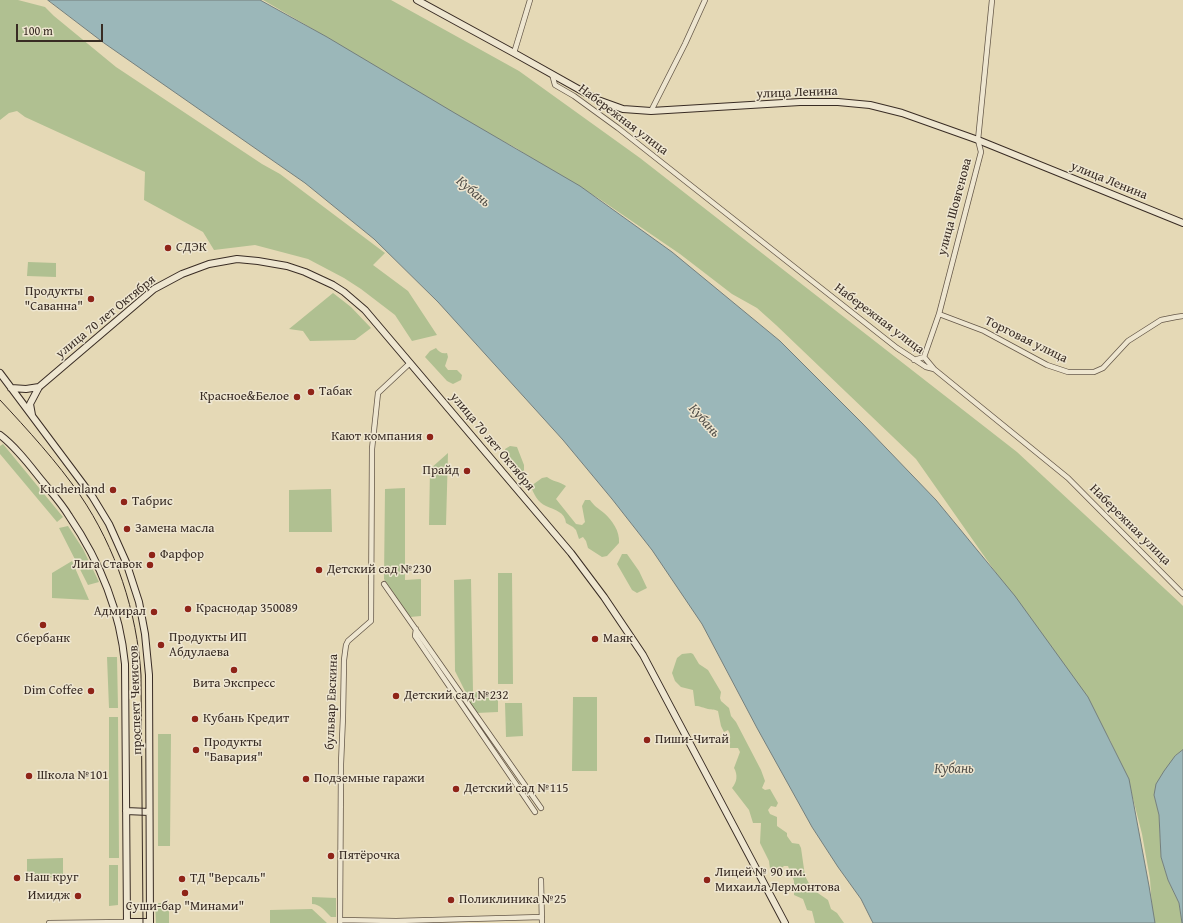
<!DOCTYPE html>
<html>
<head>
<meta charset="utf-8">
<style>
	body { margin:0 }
	#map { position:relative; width:1183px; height:923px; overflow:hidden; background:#e5d9b6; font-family:"Gentium Book Plus",serif }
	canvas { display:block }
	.scale { position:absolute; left:16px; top:24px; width:87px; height:18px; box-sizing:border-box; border:2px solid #392c24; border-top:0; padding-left:5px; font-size:12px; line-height:14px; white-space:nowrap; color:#392c24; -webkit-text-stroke:3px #eee6d0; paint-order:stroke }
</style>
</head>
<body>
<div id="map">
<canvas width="1183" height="923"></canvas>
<div class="scale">100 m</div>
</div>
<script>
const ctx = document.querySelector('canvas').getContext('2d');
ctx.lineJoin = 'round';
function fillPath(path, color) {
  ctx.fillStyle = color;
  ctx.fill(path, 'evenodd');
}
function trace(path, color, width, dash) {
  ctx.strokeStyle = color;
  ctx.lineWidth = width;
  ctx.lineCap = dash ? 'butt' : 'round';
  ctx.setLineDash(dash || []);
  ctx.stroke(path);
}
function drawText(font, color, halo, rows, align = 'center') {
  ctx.font = font + ' "Gentium Book Plus",serif';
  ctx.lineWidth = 3;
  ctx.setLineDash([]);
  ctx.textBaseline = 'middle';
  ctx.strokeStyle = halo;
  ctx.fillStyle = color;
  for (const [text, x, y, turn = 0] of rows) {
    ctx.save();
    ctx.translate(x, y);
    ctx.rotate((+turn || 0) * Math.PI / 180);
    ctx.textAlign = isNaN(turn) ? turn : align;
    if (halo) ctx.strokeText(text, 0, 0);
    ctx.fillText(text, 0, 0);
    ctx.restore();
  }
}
const green = new Path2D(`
	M0 0H18L45 7 54 16 116 67 262 164 280 174 385 253 373 265 408 291 437 335 412 341 395 315 361 289 344 278 308 259 255 245 214 250 203 232 144 200 145 172 25 117 17 111 9 113 0 120Z
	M263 0H391L519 71 640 158 1017 452 1179 602 1183 606V750L1175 756 1154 795 1159 815 1161 857 1168 880 1179 903 1182 923H1153L1150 879 1142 834 1129 783 1110 740 1048 647 916 459 776 325 757 308 732 294 680 254 598 198 546 168 516 148 463 120 306 25Z
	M28 262 56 263V277L27 276Z
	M333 293 351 307 371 328 355 340 310 341 303 331 289 329Z
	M436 348C439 352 442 354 447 353L448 357 445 366 448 370H457L462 375 461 380 453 384 447 381 425 357 430 351Z
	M3 444 63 517 57 522 0 454V446Z
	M510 446 517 447 524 465V470L520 474 507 455 505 449Z
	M448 453 446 525H429L430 469Z
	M547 477C553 482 559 481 566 486L556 499 576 524 582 525 585 522 582 506 585 500H590C594 506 598 508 604 513 612 520 620 531 619 543L607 556 602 557 588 548 586 541 583 537 579 539 576 530 573 527 566 523C565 512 555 510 546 506 538 503 533 493 531 486L542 478Z
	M405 488V580L421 579V616L410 617 384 579 385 489Z
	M331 489 332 532H289V490Z
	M68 526 83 549 99 582 88 585 59 528Z
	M622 554H627L639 571 647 588 637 593 632 590 617 564Z
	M72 561 89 600 52 598V573Z
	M498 573H512L513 684H498Z
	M471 579 473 692H498V712L476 713 455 671 454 580Z
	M691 653 693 654 699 664 708 670 721 692 720 698 721 701 729 708 731 716 736 722 761 770 765 781 762 788 765 790 770 789 778 803 776 807 771 806 768 810 770 814 777 817V826L787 833V836L792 843 799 844 801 848 805 876 812 889 828 900 831 909 837 913 844 923H815L812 911 807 910 803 899 794 895V881L788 866H784C779 870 776 873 770 869L769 861 760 843 761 823H753L749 810 732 788C737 782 738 775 734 768L740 752 738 748H730V734L728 730 724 732 721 726 718 711C714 709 713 710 708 709 703 708 701 706 695 706L693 690 681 687 675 681 672 673 677 658 682 654Z
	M107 657H117L118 708H109Z
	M573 697H597V771H572Z
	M505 703H522L523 736 506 737Z
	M109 717H118L119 858H109Z
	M158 734H171L170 846H158Z
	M63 858V877L27 878V859Z
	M109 865H118V905L109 906Z
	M312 897 336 898V917H331C325 911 320 904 312 904Z
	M155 903H169V923H156Z
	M312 909 327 923H270V910Z`);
const water = new Path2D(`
	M48 0H260L327 37 453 112 580 186 672 252 780 341 862 423 936 500 1015 596 1088 697 1129 779 1149 886 1155 923H873L861 899 838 867 812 827 757 728 702 624 652 550 612 499 563 440 438 302 374 239 305 183 104 43Z
	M1183 750V923H1182L1179 903 1168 880 1161 857 1159 815 1154 795 1156 784 1164 771 1175 756Z`);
const street = new Path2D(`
	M514 53 530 0
	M552 74 555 85 574 96 618 128 897 348 926 367 934 369 1068 478 1183 594
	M651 111 685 44 705 0
	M939 314 984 331 1047 365 1068 372H1094L1103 368 1128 341 1161 320 1176 317 1183 316
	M924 357 934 369
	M914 360 924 357 939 314 981 152 978 140 992 0
	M384 584 541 808
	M416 629 415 636 535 812
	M541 880 542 923
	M340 920 396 921 542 917
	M49 923 127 922
	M340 923 341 764 343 716 344 660 346 645 348 641 371 621 372 449 378 393 410 363`);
const secondary = new Path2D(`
	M417 0 514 53 598 100 623 109 651 111 800 102H838L870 105 902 113 978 140 1183 223
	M0 373 92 496 109 524 126 562 139 602 145 634 149 675 150 923
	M11 388 26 389 39 387
	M32 415 30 404 39 387 154 289 182 274 209 264 237 259 258 261 287 266 305 272 333 285 344 292 365 310 410 363 571 553 604 597 643 655 785 923
	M0 435C17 448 30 466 43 482 52 493 62 504 69 516 99 560 120 611 125 664L127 923
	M126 811 149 812
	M127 922H150`);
const tram = new Path2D(`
	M0 400C27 429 58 463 80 495 116 548 137 612 141 675L143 923`);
const markers = [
	[168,248,4,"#8f2418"],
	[91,299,4,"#8f2418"],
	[311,392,4,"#8f2418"],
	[297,397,4,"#8f2418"],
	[430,437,4,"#8f2418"],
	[467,471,4,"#8f2418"],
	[113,490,4,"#8f2418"],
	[124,502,4,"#8f2418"],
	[127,529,4,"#8f2418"],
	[152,555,4,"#8f2418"],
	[150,565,4,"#8f2418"],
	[319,570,4,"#8f2418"],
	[188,609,4,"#8f2418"],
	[154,612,4,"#8f2418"],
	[43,625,4,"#8f2418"],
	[595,639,4,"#8f2418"],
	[161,645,4,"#8f2418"],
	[234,670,4,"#8f2418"],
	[91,691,4,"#8f2418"],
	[396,696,4,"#8f2418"],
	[195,719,4,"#8f2418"],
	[647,740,4,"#8f2418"],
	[196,750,4,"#8f2418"],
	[29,776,4,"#8f2418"],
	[306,779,4,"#8f2418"],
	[456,789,4,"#8f2418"],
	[331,856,4,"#8f2418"],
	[17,878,4,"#8f2418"],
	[182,879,4,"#8f2418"],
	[707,880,4,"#8f2418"],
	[185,893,4,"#8f2418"],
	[78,896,4,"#8f2418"],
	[451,900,4,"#8f2418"]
];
const streetNames = [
	["улица Ленина",797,93,-2],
	["Набережная улица",623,120,37],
	["улица Ленина",1109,181,22],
	["улица Шовгенова",955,207,-75],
	["улица 70 лет Октября",106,317,-39],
	["Набережная улица",879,319,37],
	["Торговая улица",1026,340,26],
	["улица 70 лет Октября",492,442,50],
	["Набережная улица",1130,525,45],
	["проспект Чекистов",136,700,-92],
	["бульвар Евскина",332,702,-88]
];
const poiNames = [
	["СДЭК",176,248],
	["Продукты",83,292,"right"],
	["\"Саванна\"",83,307,"right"],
	["Табак",319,392],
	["Красное&Белое",289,397,"right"],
	["Кают компания",422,437,"right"],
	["Прайд",459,471,"right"],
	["Kuchenland",105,490,"right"],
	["Табрис",132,502],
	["Замена масла",135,529],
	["Фарфор",160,555],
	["Лига Ставок",142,565,"right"],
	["Детский сад №230",327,570],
	["Краснодар 350089",196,609],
	["Адмирал",146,612,"right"],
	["Продукты ИП",169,638],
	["Абдулаева",169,653],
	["Сбербанк",43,639,"center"],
	["Маяк",603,639],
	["Вита Экспресс",234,684,"center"],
	["Dim Coffee",83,691,"right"],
	["Детский сад №232",404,696],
	["Кубань Кредит",203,719],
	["Пиши-Читай",655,740],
	["Продукты",204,743],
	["\"Бавария\"",204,758],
	["Школа №101",37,776],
	["Подземные гаражи",314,779],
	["Детский сад №115",464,789],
	["Пятёрочка",339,856],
	["Лицей № 90 им.",715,873],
	["Михаила Лермонтова",715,888],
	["Наш круг",25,878],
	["ТД \"Версаль\"",190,879],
	["Имидж",70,896,"right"],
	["Поликлиника №25",459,900],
	["Суши-бар \"Минами\"",185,907,"center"]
];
const waterNames = [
	["Кубань",473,192,40],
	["Кубань",704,421,48],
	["Кубань",954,769]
];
fillPath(green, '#b0c091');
fillPath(water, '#9bb7b9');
trace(water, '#747f7d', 1);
trace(street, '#645748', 6);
trace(secondary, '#392c24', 8);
trace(street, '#eee6d0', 4.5);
trace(secondary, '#eee6d0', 6);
trace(tram, '#392c24', 1);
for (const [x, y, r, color] of markers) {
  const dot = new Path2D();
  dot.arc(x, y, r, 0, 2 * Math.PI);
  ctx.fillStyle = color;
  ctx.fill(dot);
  trace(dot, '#eee6d0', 1.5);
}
drawText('13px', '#392c24', '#eee6d0', streetNames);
drawText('13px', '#392c24', '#eee6d0', poiNames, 'left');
drawText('italic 14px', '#524f49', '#eee6d0', waterNames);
</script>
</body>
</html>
